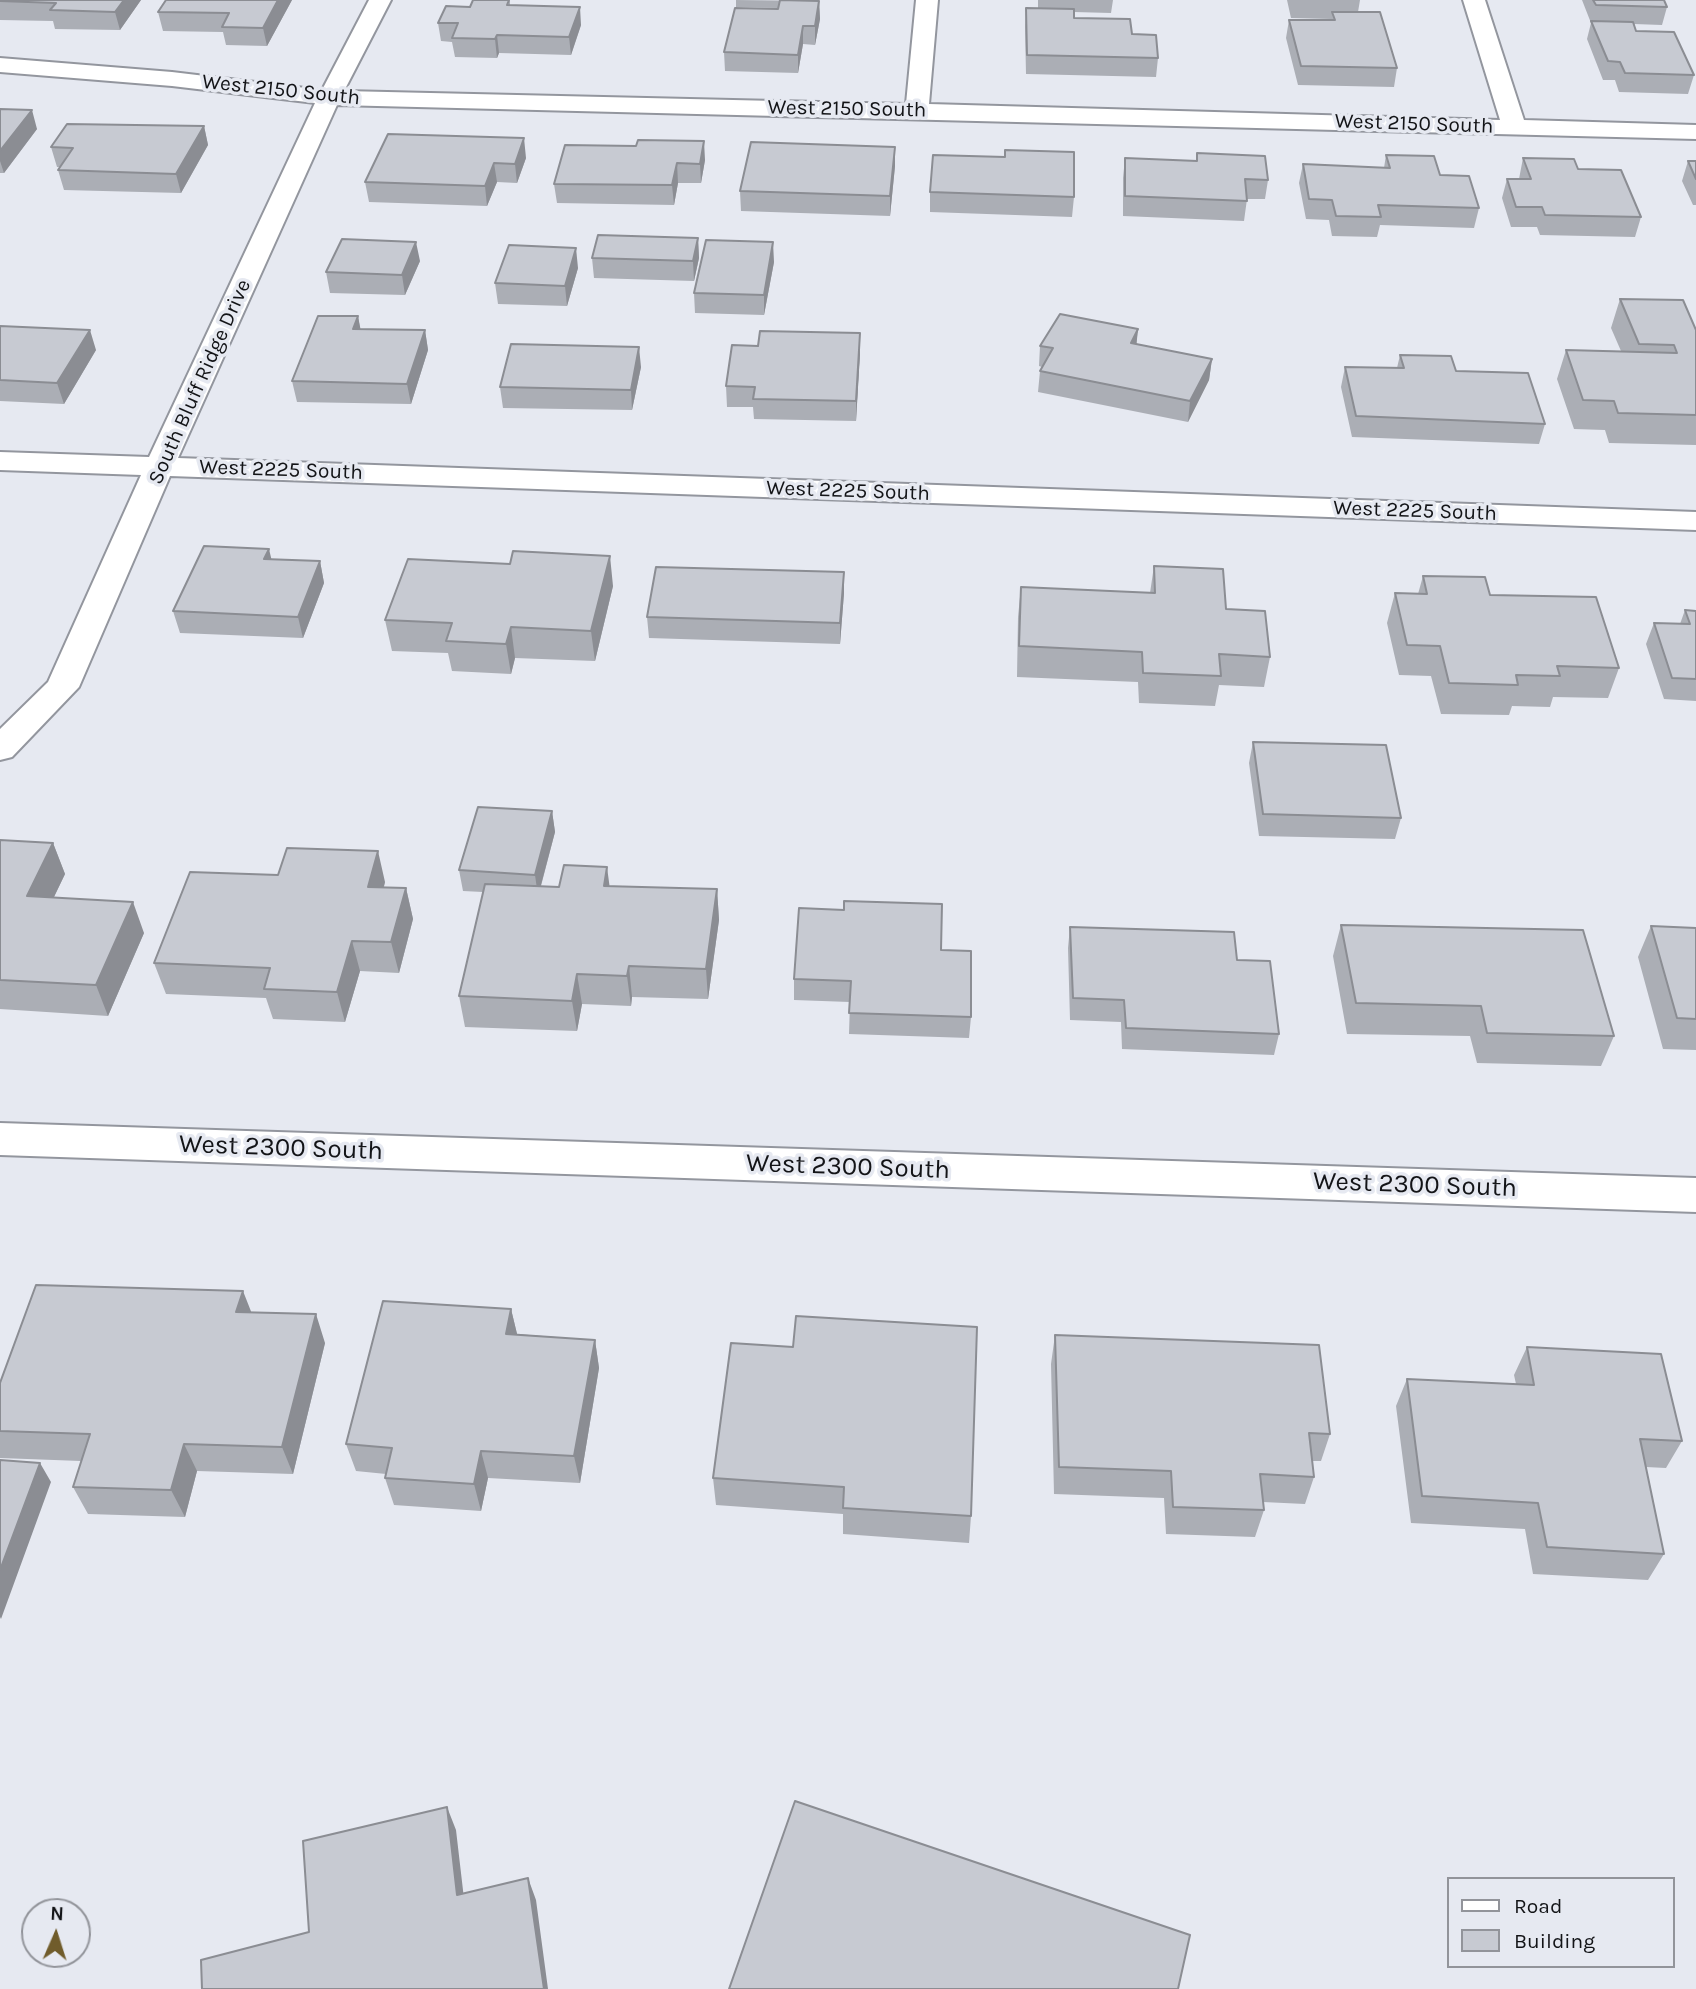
<!DOCTYPE html>
<html>
<head>
<meta charset="utf-8">
<style>
	body { margin:0 }
	#map { position:relative; width:1696px; height:1989px; overflow:hidden; background:#e6e9f1; font-family:Karla,sans-serif }
	canvas { display:block }
	.legend { position:absolute; left:1447px; top:1877px; width:228px; height:91px; box-sizing:border-box; background:#e6e9f1; border:2px solid #92949a; margin:0; padding:9px 12px; list-style:none; font-size:21px; color:#131417 }
	.legend li { display:flex; align-items:center; gap:14px; height:35px }
	.legend b { width:35px; border:2px solid #92949a }
	.north { position:absolute; left:21px; top:1898px; width:70px; height:70px; box-sizing:border-box; background:#e6e9f1; border:2px solid #92949a; border-radius:50%; rotate:3deg; font-size:19px; font-weight:700; line-height:28px; text-align:center; color:#131417 }
	.north::after { content:''; display:block; margin:auto; width:24px; height:32px; background:#705c2b; clip-path:polygon(50% 0,100% 100%,50% 72%,0 100%) }
</style>
</head>
<body>
<div id="map">
<canvas width="1696" height="1989"></canvas>
<ul class="legend">
<li><b style="height:9px;background:#fff"></b>Road</li>
<li><b style="height:19px;background:#c7cad2"></b>Building</li>
</ul>
<div class="north">N</div>
</div>
<script>
const ctx = document.querySelector('canvas').getContext('2d');
ctx.lineJoin = 'round';
function trace(path, color, width, dash) {
  ctx.strokeStyle = color;
  ctx.lineWidth = width;
  ctx.lineCap = dash ? 'butt' : 'round';
  ctx.setLineDash(dash || []);
  ctx.stroke(path);
}
function fillPath(path, color) {
  ctx.fillStyle = color;
  ctx.fill(path, 'evenodd');
}
function drawText(font, color, halo, rows, align = 'center') {
  ctx.font = font + ' Karla,sans-serif';
  ctx.lineWidth = 7;
  ctx.setLineDash([]);
  ctx.textBaseline = 'middle';
  ctx.strokeStyle = halo;
  ctx.fillStyle = color;
  for (const [text, x, y, turn = 0] of rows) {
    ctx.save();
    ctx.translate(x, y);
    ctx.rotate((+turn || 0) * Math.PI / 180);
    ctx.textAlign = isNaN(turn) ? turn : align;
    if (halo) ctx.strokeText(text, 0, 0);
    ctx.fillText(text, 0, 0);
    ctx.restore();
  }
}
const minor = new Path2D(`
	M369 0H391L344 91 906 104 916 0H938L929 104 1500 120 1463 0H1485L1524 120 1696 125V139L337 105 178 458 1696 512V530L170 476 79 687 12 757 0 760V729L48 682 141 475 0 470V452L149 457 315 103 172 86 0 72V58L172 72 322 90Z
	M0 1123 1696 1178V1212L0 1155Z`);
const wall = new Path2D(`
	M0 0H141L120 30 55 29 53 21 0 20Z
	M292 0 267 46 226 45 223 32 163 31 158 12Z
	M510 0V5L581 25 571 55 499 53 497 58 455 57 452 42 441 41 438 23 470 7Z
	M736 0 819 1 820 19 815 45 803 44 798 73 725 71 724 52 778 8 736 7Z
	M1038 0H1113L1111 13 1074 12V18L1132 34 1158 58 1156 77 1026 74 1025 27 1026 8H1038Z
	M1287 0H1360L1358 12 1397 68 1394 87 1298 85 1286 38 1289 20H1331V19L1291 18Z
	M1582 0H1664L1667 7 1662 25 1634 24 1636 31 1694 75 1688 94 1619 92 1615 80H1603L1587 39 1591 23Z
	M0 109 37 129 4 173H0Z
	M204 126 208 145 181 193 64 190 58 170 60 167H57L51 147Z
	M565 145 705 160 701 183H678L674 205 557 203 554 184Z
	M1197 153 1268 180 1265 199H1247L1244 221 1123 216V178L1125 158 1196 161Z
	M1386 155 1479 208 1474 228 1380 225 1377 237 1332 236 1329 220 1306 219 1299 183 1303 164 1384 168Z
	M1005 157 1074 197 1072 217 930 212V192Z
	M526 158 517 183 497 182 487 206 369 202 365 182Z
	M1523 158 1578 169 1641 217 1635 237 1540 235 1537 227H1511L1502 198 1507 179H1519Z
	M1688 161H1696V205H1693L1682 181Z
	M895 166 890 216 741 211 740 191Z
	M698 238 699 258 694 281 594 278 592 258Z
	M420 261 405 295 330 293 326 272Z
	M774 262 764 315 695 313 694 293Z
	M578 268 567 306 498 304 495 283Z
	M1620 299 1696 330V445L1609 443 1605 430 1574 429 1557 379 1566 350 1621 351 1611 328Z
	M358 316 360 329 425 330 428 350 411 404 297 402 292 381Z
	M0 326 96 350 64 404 0 401Z
	M1138 329 1136 345 1212 359 1209 380 1188 422 1038 392 1040 371 1042 367 1039 366 1040 346Z
	M860 353 856 421 754 419 753 407H727L726 386Z
	M1400 355 1456 371 1545 424 1539 444 1352 437 1341 387 1345 367 1397 368Z
	M641 367 632 410 503 408 500 387Z
	M271 559 320 561 324 583 303 638 180 633 173 611Z
	M1154 566 1226 609 1270 657 1264 687 1219 685 1215 706 1139 703 1138 682 1017 677 1018 617 1021 587 1150 593Z
	M1423 576 1490 595 1619 668 1608 698 1553 697 1550 707 1512 706 1509 715 1441 714 1431 676 1399 675 1387 623 1395 593 1418 594Z
	M613 586 595 661 515 658 511 674 452 671 448 653 392 651 385 620Z
	M844 593 840 644 649 638 647 617Z
	M1685 610 1696 611V701L1664 699 1646 644 1654 623 1680 624Z
	M1253 742 1401 818 1395 839 1259 836 1249 763Z
	M552 811 555 832 541 886H610L717 889 719 920 708 999 632 997 631 1006 582 1004 577 1031 465 1027 459 996 483 892 463 891 459 870Z
	M0 840 53 843 65 874 54 897 144 933 108 1016 0 1009Z
	M385 882 384 887 406 888 413 919 399 973 360 971 345 1022 273 1019 266 998 166 994 154 963Z
	M1341 925 1614 1036 1601 1066 1477 1063 1470 1036 1347 1034 1333 956Z
	M1651 926 1696 928V1050L1663 1049 1638 957Z
	M1070 927 1237 960 1279 1034 1274 1055 1122 1049 1121 1022 1070 1020 1068 948Z
	M941 950 971 1017 969 1038 849 1034 850 1002 794 1000V979Z
	M511 1309 517 1334 595 1340 599 1368 580 1483 488 1478 481 1511 394 1505 385 1478 386 1474 356 1471 346 1444Z
	M251 1312 325 1343 293 1474 197 1471 185 1517 88 1514 73 1487 81 1461 0 1458V1383Z
	M1055 1335 1330 1434 1321 1461H1312L1314 1477 1305 1504 1263 1502 1264 1510 1255 1537 1166 1534 1164 1498 1054 1494 1051 1364Z
	M731 1343 971 1516 969 1543 843 1534V1514L716 1505 713 1478Z
	M1527 1347 1682 1441 1666 1468 1646 1467 1664 1554 1648 1580 1533 1574 1525 1529 1411 1523 1396 1406 1407 1379 1516 1384 1514 1375Z`);
const shadedWall = new Path2D(`
	M124 0H141L120 30 115 12Z
	M278 0H292L267 46 263 28Z
	M819 1 820 19 815 45V26Z
	M580 7 581 25 571 55 569 37Z
	M803 26V44L798 73V55Z
	M497 35 499 53 497 58 495 39Z
	M32 110 37 129 4 173 0 161V151Z
	M204 126 208 145 181 193 176 174Z
	M524 138 526 158 517 183 515 164Z
	M704 141 705 160 701 183 700 164Z
	M895 147V166L890 216V196Z
	M494 163 497 182 487 206 485 186Z
	M677 163 678 183 674 205 672 185Z
	M698 238 699 258 694 281 693 261Z
	M416 242 420 261 405 295 402 275Z
	M773 242 774 262 764 315V295Z
	M576 248 578 268 567 306 565 286Z
	M358 316 362 337 353 329Z
	M1138 329 1136 349 1131 343Z
	M90 330 96 350 64 404 57 383Z
	M425 330 428 350 411 404 407 384Z
	M860 333V353L856 421V401Z
	M639 347 641 367 632 410 631 390Z
	M1212 359 1209 380 1188 422 1190 401Z
	M269 549 274 570 264 559Z
	M610 556 613 586 595 661 591 631Z
	M320 561 324 583 303 638 298 617Z
	M844 572V593L840 644V623Z
	M511 627 515 658 511 674 506 644Z
	M552 811 555 832 538 896 535 875Z
	M53 843 65 874 40 926 27 896Z
	M378 851 385 882 375 917 368 887Z
	M607 867 611 897 604 886Z
	M406 888 413 919 399 973 391 942Z
	M717 889 719 920 708 999 706 969Z
	M133 902 144 933 108 1016 96 985Z
	M352 941 360 971 345 1022 337 992Z
	M629 966 632 997 631 1006 627 976Z
	M577 974 582 1004 577 1031 572 1001Z
	M243 1291 254 1319 236 1312Z
	M511 1309 518 1338 506 1334Z
	M316 1314 325 1343 293 1474 282 1447Z
	M595 1340 599 1368 580 1483 574 1456Z
	M184 1444 197 1471 185 1517 171 1490Z
	M481 1451 488 1478 481 1511 474 1484Z
	M40 1463 51 1482 1 1619 0 1617V1570Z
	M447 1807 456 1830 466 1916 457 1895Z
	M528 1878 536 1900 548 1989H544Z`);
const building = new Path2D(`
	M0 0H124L115 12 50 10 56 3 0 1Z
	M166 0H278L263 28 222 27 229 13 158 12Z
	M473 0H509L507 5 580 7 569 37 497 35 495 39 452 38 458 23H438L446 6 470 7Z
	M780 0 819 1 815 26H803L798 55 724 52 735 8 778 9Z
	M1593 0H1664L1667 7 1596 5Z
	M1026 8 1074 9V18L1130 19 1132 34 1156 35 1158 58 1027 55Z
	M1332 12H1380L1397 68 1301 66 1289 20H1335Z
	M1591 21 1633 22 1636 31 1674 32 1694 75 1625 73 1620 62 1608 61Z
	M0 109 32 110 0 151Z
	M67 124 204 126 176 174 58 170 73 148 51 147Z
	M388 134 524 138 515 164 494 163 485 186 365 182Z
	M638 140 704 141 700 164 677 163 672 185 554 184 565 145 636 146Z
	M751 142 895 147 890 196 740 191Z
	M1005 150 1074 152V197L930 192 933 155 1005 157Z
	M1197 153 1265 156 1268 180 1245 179 1247 201 1125 196V158L1197 161Z
	M1386 155 1434 156 1440 175 1469 176 1479 208 1378 205 1381 217 1336 216 1332 200 1309 199 1303 164 1390 168Z
	M1523 158 1574 159 1578 169 1621 170 1641 217 1545 215 1542 207H1516L1507 179H1531Z
	M1688 161H1696V179Z
	M598 235 698 238 693 261 592 258Z
	M342 239 416 242 402 275 326 272Z
	M706 240 773 242 764 295 694 293Z
	M509 245 576 248 565 286 495 283Z
	M1620 299 1683 300 1696 330V415L1618 413 1614 401 1583 400 1566 350 1677 353 1674 345 1639 344Z
	M1060 314 1138 329 1131 343 1212 359 1190 401 1040 371 1053 348 1040 346Z
	M318 316H358L353 329 425 330 407 384 292 381Z
	M0 326 90 330 57 383 0 380Z
	M760 331 860 333 856 401 753 399 755 387 726 386 732 345 758 346Z
	M511 344 639 347 631 390 500 387Z
	M1400 355 1451 356 1456 371 1528 373 1545 424 1356 416 1345 367 1404 368Z
	M204 546 269 549 264 559 320 561 298 617 173 611Z
	M513 551 610 556 591 631 511 627 506 644 446 641 452 623 385 620 408 559 510 564Z
	M1154 566 1223 569 1226 609 1265 611 1270 657 1219 654 1221 676 1143 673 1142 652 1019 646 1021 587 1155 593Z
	M656 567 844 572 840 623 647 617Z
	M1423 576 1485 577 1490 595 1596 597 1619 668 1557 666 1560 676 1516 675 1518 685 1449 683 1440 646 1407 645 1395 593 1427 594Z
	M1685 610 1696 611V679L1672 678 1654 623 1690 624Z
	M1253 742 1386 745 1401 818 1263 814Z
	M478 807 552 811 535 875 459 870Z
	M0 840 53 843 27 896 133 902 96 985 0 980Z
	M287 848 378 851 368 887 406 888 391 942 352 941 337 992 264 989 270 968 154 963 190 872 278 875Z
	M564 865 607 867 604 886 717 889 706 969 629 966 627 976 577 974 572 1001 459 996 485 884 559 887Z
	M844 901 942 904 941 950 971 951V1017L849 1013 851 981 794 979 799 908 844 910Z
	M1341 925 1583 930 1614 1036 1487 1033 1481 1006 1356 1003Z
	M1651 926 1696 928V1019L1677 1018Z
	M1070 927 1234 932 1237 960 1270 961 1279 1034 1126 1028 1124 1000 1073 998Z
	M36 1285 243 1291 236 1312 316 1314 282 1447 184 1444 171 1490 73 1487 90 1434 0 1431V1383Z
	M383 1301 511 1309 506 1334 595 1340 574 1456 481 1451 474 1484 385 1478 392 1448 346 1444Z
	M796 1316 977 1327 971 1516 843 1508 844 1487 713 1478 731 1343 793 1347Z
	M1055 1335 1319 1345 1330 1434 1309 1433 1314 1477 1260 1474 1264 1510 1173 1507 1171 1471 1059 1467Z
	M1527 1347 1661 1354 1682 1441 1640 1439 1664 1554 1547 1547 1538 1503 1422 1496 1407 1379 1534 1385Z
	M0 1460 40 1463 0 1570Z
	M795 1801 1190 1935 1178 1989H729Z
	M447 1807 457 1895 528 1878 544 1989H202L201 1960 309 1932 303 1841Z`);
const farStreetnames = [
	["West 2150 South",281,90,6],
	["West 2150 South",847,109,1],
	["West 2150 South",1414,124,2],
	["South Bluff Ridge Drive",200,382,-66],
	["West 2225 South",281,470,2],
	["West 2225 South",848,491,2],
	["West 2225 South",1415,511,2]
];
const streetNames = [
	["West 2300 South",281,1148,2],
	["West 2300 South",848,1167,2],
	["West 2300 South",1415,1185,2]
];
trace(minor, '#93969e', 4);
fillPath(minor, '#fff');
fillPath(wall, '#abaeb5');
fillPath(shadedWall, '#8b8d93');
fillPath(building, '#c7cad2');
trace(building, '#8b8d93', 2);
drawText('21px', '#131417', '#e6e9f1', farStreetnames);
drawText('26px', '#131417', '#e6e9f1', streetNames);
</script>
</body>
</html>
